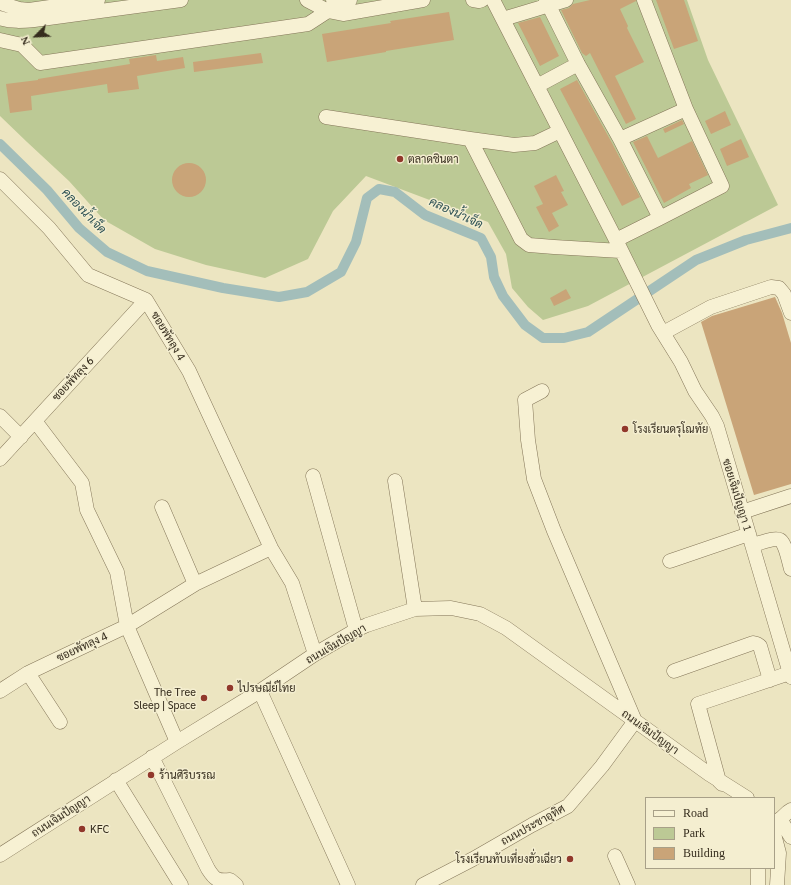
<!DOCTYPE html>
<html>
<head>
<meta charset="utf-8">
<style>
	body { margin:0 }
	#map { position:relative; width:791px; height:885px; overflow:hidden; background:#ece5c1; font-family:Georgia,serif }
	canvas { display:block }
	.legend { position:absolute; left:645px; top:797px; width:130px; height:72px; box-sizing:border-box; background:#f4eed0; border:1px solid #a8a088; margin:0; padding:5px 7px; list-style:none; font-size:12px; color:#352c1d }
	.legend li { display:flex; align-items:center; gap:8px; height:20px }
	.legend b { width:20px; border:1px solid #a8a088 }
	.north { position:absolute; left:16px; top:16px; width:40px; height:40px; -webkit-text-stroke:3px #f4eed0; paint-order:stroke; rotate:246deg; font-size:11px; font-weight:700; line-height:16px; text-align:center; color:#352c1d }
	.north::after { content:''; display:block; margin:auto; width:14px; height:18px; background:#352c1d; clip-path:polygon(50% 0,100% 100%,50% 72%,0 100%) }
</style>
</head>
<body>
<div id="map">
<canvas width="791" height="885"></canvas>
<ul class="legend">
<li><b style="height:5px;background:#f7f1d3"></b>Road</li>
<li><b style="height:11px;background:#bcc995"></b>Park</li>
<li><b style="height:11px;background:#c9a478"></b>Building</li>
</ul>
<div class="north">N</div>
</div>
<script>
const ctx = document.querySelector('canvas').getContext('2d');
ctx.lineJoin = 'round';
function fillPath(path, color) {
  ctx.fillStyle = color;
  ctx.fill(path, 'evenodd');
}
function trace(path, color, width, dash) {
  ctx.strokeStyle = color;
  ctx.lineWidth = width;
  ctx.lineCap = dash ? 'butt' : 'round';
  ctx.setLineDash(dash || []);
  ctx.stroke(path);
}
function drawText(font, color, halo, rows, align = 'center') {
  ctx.font = font + ' Georgia,Sarabun,serif';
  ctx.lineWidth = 3;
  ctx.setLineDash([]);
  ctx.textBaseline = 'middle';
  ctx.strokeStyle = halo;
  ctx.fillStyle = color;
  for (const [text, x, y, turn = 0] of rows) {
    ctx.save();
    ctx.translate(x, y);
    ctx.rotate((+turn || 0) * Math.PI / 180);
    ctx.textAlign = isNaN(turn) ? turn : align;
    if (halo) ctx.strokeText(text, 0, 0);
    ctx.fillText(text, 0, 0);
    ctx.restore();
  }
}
const green = new Path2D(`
	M0 0H687L708 60 778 205 588 306 543 320 528 307 512 288 506 254 488 222 366 176 333 211 308 259 265 278 206 265 155 249 104 220 69 181 27 142 0 116Z`);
const canal = new Path2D(`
	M0 144 47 190 79 228 107 252 147 271 223 288 279 297 307 292 341 272 356 242 367 198 379 189 395 192 425 215 464 231 481 238 491 257 494 277 503 296 525 325 543 338H564L588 332 696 260 746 240 791 228`);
const building = new Path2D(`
	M590 0H636V1L620 9 628 26 627 28 644 62 615 76 636 119 626 124 590 53 586 56 582 53 561 10 569 8 573 4Z
	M656 0H684L698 41 674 49Z
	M449 12 454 40 386 51V52L327 62 322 34 391 23 390 21Z
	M540 17 559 56 540 66 518 23Z
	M261 53 263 63 194 72 193 62Z
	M156 55 157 61 183 57 185 68 137 76 139 89 108 93 107 84 31 96 32 110 10 113 6 84 38 80V79L130 64 129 59Z
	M577 80 612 143 640 197 622 206 560 89Z
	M725 111 731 125 711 134 705 121Z
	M682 120 684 124 665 133 663 129Z
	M647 136 658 158 692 141 708 175 689 184 691 188 664 203 633 142Z
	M741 139 749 157 727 166 720 149Z
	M172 180a17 17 0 1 1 34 0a17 17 0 1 1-34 0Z
	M556 175 564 191 561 192 568 205 552 213 559 226 549 232 536 207 543 204 534 186Z
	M566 289 571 298 554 306 550 298Z
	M775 297 782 313 791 343V484L754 495 701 322 712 316Z`);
const minor = new Path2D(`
	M307 0 328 11 343 14 423 0
	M333 0H350
	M473 0 479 1 482 0
	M493 0 616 240 658 325 681 362 695 391 712 416 717 426 791 677
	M546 0 578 64 620 139 660 218
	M0 3 19 9 29 10 98 0
	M0 18C11 22 23 21 34 20L181 0
	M503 19 566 0
	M0 40 22 45 40 63 308 24 328 11
	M537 86 578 64
	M326 117 470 139 514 145 535 143 560 131
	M470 139 521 239 529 245 554 247 621 251
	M620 139 686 109
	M0 179 49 228 88 275 146 300 189 371 271 548 292 583 315 654
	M616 240 660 218 722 186 686 109 644 0
	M663 333 711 307 771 287 779 288 784 294 791 313
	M0 416 21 437
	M35 421 82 483 87 510 117 572 127 626 177 742
	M0 459 146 300
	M313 476 356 630
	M395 481 415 609
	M162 507 195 584
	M742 512 791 496
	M752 545C758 544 774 537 780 540 785 542 789 562 791 569
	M670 561 749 534
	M674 671 753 643 757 644 760 646 770 680
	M28 673 60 722
	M0 691 28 673 51 662 127 626 195 584 271 548
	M260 691 348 885
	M152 757 208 869C215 880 217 881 230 880L236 885
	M116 780 181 885
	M722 784 719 781 698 704 790 673
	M780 819 791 837
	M774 825 788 812 791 810
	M774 834 779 853 777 885
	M0 855 177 742 260 691 315 654 356 630 367 625 415 609 451 608 480 614 506 628 709 774 747 798
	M615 856 628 885
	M423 885 473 859 532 825 568 806 602 766 635 721 554 531 534 479 528 440 525 400 542 391
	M758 885V868`);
const markers = [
	[400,159,4,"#91382b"],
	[625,429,4,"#91382b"],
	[230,688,4,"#91382b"],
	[204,698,4,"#91382b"],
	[151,775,4,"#91382b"],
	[82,829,4,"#91382b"],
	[570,859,4,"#91382b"]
];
const poiNames = [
	["ตลาดชินตา",408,159],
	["โรงเรียนดรุโณทัย",633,429],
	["ไปรษณีย์ไทย",238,688],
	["The Tree",196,692,"right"],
	["Sleep | Space",196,705,"right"],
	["ร้านศิริบรรณ",159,775],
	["KFC",90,829],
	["โรงเรียนทับเที่ยงฮั่วเฉียว",562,859,"right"]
];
const streetNames = [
	["ซอยพัทลุง 4",168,336,59],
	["ซอยพัทลุง 6",73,379,-47],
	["ซอยเจิมปัญญา 1",737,495,73],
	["ถนนเจิมปัญญา",336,644,-30],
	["ซอยพัทลุง 4",82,647,-25],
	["ถนนเจิมปัญญา",650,732,36],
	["ถนนเจิมปัญญา",61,816,-33],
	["ถนนประชาอุทิศ",533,825,-29]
];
const waterNames = [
	["คลองน้ำเจ็ด",84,211,46],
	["คลองน้ำเจ็ด",456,213,25]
];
fillPath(green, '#bcc995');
trace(canal, '#a3beba', 10);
fillPath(building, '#c9a478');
trace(minor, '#847659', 15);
trace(minor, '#f7f1d3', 14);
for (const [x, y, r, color] of markers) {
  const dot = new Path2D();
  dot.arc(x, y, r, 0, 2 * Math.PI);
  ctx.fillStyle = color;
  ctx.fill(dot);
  trace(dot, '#f4eed0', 1.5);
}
drawText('11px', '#352c1d', '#f4eed0', poiNames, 'left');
drawText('11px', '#352c1d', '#f4eed0', streetNames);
drawText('italic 12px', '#2d5154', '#f4eed0', waterNames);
</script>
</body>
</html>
